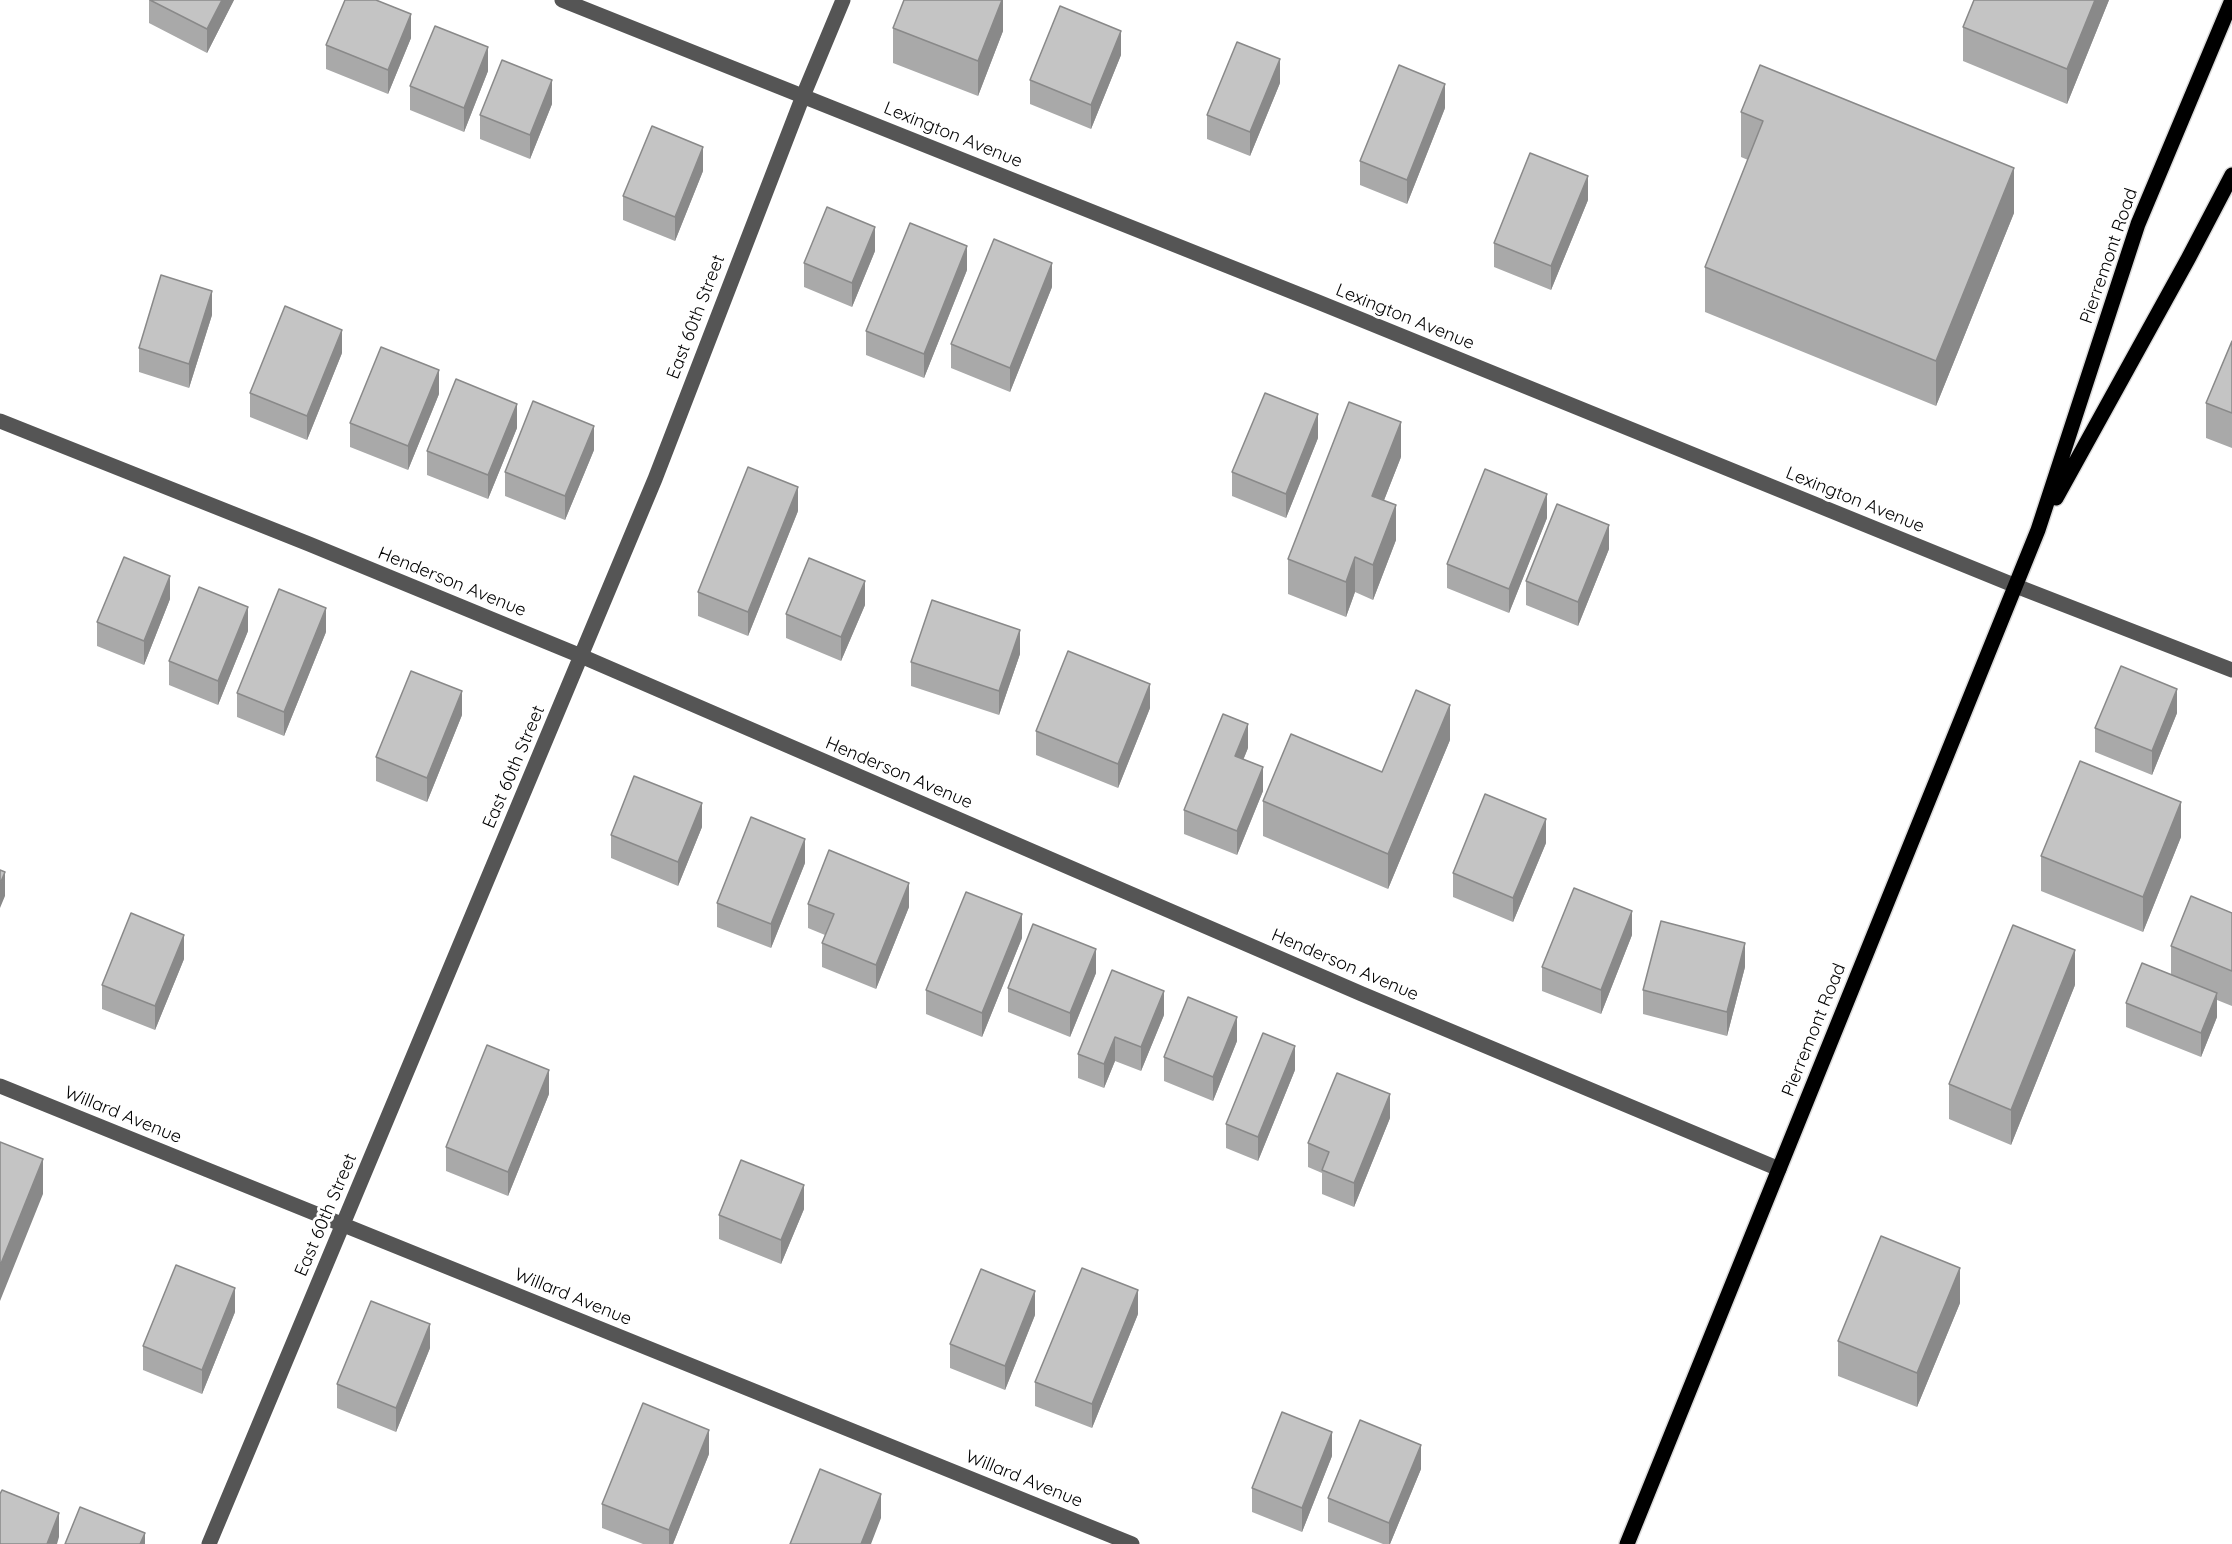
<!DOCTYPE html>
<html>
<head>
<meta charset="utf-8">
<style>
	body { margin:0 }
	canvas { display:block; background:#fff }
</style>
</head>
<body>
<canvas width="2232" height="1544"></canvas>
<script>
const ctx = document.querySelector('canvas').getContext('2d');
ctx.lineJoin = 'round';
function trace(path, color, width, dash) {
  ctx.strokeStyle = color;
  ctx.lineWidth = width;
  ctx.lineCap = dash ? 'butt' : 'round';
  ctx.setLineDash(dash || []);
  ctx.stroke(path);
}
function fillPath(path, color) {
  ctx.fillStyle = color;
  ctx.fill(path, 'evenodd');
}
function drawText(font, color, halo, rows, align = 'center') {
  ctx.font = font + ' Quicksand,sans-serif';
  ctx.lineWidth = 6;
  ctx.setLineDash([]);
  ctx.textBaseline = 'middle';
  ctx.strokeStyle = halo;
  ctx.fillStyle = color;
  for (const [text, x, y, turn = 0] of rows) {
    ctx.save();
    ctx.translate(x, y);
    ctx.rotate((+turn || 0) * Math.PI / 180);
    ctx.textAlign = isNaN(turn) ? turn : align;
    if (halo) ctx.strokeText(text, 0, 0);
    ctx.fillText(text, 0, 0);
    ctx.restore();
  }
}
const minor = new Path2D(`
	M562 0 1318 302 2016 586 2232 670
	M0 421 309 544 581 656 1362 994 1779 1169
	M0 1086 1132 1544
	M209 1544 655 479 803 96 843 0`);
const major = new Path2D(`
	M2056 498 2188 259 2232 175
	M1627 1544 2038 530 2138 224 2232 0`);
const wall = new Path2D(`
	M149 0H234L207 53 149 23Z
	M1003 0V31L978 96 893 63V28Z
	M2109 0 2067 104 1963 61V27Z
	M411 38 388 94 326 69V45Z
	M1121 55 1091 129 1030 104V80Z
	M488 71 464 132 410 110V86Z
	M1280 83 1250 156 1207 139V115Z
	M552 104 530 159 480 139V115Z
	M1445 108 1407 204 1360 185V161Z
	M1741 112 2014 213 1936 406 1705 312V267L1748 160 1741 157Z
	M703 171 675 241 623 220V196Z
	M1588 200 1551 290 1494 267V243Z
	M875 251 852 307 804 287V263Z
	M967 270 924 378 866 355V331Z
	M1052 287 1010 392 951 368V344Z
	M212 315 189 388 139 372V348Z
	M2232 341V448L2206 438V403Z
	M342 353 307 440 250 417V393Z
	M439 394 408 470 350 447V423Z
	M517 428 488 499 427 475V451Z
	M1318 438 1286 518 1232 496V472Z
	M594 450 565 520 505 496V472Z
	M1401 457 1384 500 1396 540 1373 600 1355 592 1346 617 1288 594V559Z
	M798 511 748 636 698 616V592Z
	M1547 518 1509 613 1447 588V564Z
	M1609 549 1578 626 1526 605V581Z
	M170 599 144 665 97 646V622Z
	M865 605 841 661 786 638V614Z
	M248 631 218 705 169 685V661Z
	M326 632 284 736 237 717V693Z
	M1020 654 999 715 911 686V662Z
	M1150 708 1118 788 1036 755V731Z
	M2177 713 2152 775 2095 752V728Z
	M462 715 427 802 376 781V757Z
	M1450 740 1388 889 1263 836V801L1382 772Z
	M1248 748 1243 760 1263 791 1237 855 1184 834V810Z
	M702 827 678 886 611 858V835Z
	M2181 837 2143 932 2041 891V856Z
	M1546 843 1513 922 1453 897V873Z
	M805 863 771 948 717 927V903Z
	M808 904 909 907 876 989 822 967V943L825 935 808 928Z
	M2232 913V1006L2217 1000V1017L2201 1057 2126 1027V1003L2171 975V946Z
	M1632 935 1601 1014 1542 991V967Z
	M1022 938 982 1037 926 1014V990Z
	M184 959 155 1030 102 1009V985Z
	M1745 967 1727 1036 1643 1014V990Z
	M1096 973 1070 1037 1008 1012V988Z
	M2075 985 2011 1145 1949 1119V1084Z
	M1164 1015 1141 1071 1115 1061 1104 1088 1078 1078V1054Z
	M1237 1041 1213 1101 1164 1081V1057Z
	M1295 1070 1258 1161 1226 1148V1124Z
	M549 1094 508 1196 446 1171V1147Z
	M1390 1118 1354 1207 1322 1194V1173L1308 1167V1143Z
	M804 1209 781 1264 719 1239V1215Z
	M1960 1303 1917 1407 1838 1376V1341Z
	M235 1312 202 1394 143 1370V1346Z
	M1138 1314 1092 1428 1035 1406V1382Z
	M1035 1315 1005 1390 950 1368V1344Z
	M430 1348 396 1432 337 1408V1384Z
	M709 1454 673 1544H643L602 1528V1504Z
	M1332 1456 1302 1532 1252 1512V1488Z
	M1421 1469 1390 1544H1383L1328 1522V1498Z`);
const shadedWall = new Path2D(`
	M222 0H234L207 53V29Z
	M1002 0H1003V31L978 96V61Z
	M2095 0H2109L2067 104V69Z
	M411 14V38L388 94V70Z
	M1121 31V55L1091 129V105Z
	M488 47V71L464 132V108Z
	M1280 59V83L1250 156V132Z
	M552 80V104L530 159V135Z
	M1445 84V108L1407 204V180Z
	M703 147V171L675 241V217Z
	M2014 168V213L1936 406V361Z
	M1588 176V200L1551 290V266Z
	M875 227V251L852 307V283Z
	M967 246V270L924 378V354Z
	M1052 263V287L1010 392V368Z
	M212 291V315L189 388V364Z
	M342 330V353L307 440V416Z
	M439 370V394L408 470V446Z
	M517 404V428L488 499V475Z
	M1318 414V438L1286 518V494Z
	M1401 422V457L1372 531V496Z
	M594 426V450L565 520V496Z
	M798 487V511L748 636V612Z
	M1547 494V518L1509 613V589Z
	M1396 505V540L1373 600V565Z
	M1609 525V549L1578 626V602Z
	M1355 557V592L1346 617V582Z
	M170 576V599L144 665V641Z
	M865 581V605L841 661V637Z
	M248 607V631L218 705V681Z
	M326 608V632L284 736V712Z
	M1020 630V654L999 715V691Z
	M1150 684V708L1118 788V764Z
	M2177 689V713L2152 775V751Z
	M462 691V715L427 802V778Z
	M1450 705V740L1388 889V854Z
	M1248 724V748L1235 780V756Z
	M1263 767V791L1237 855V831Z
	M2181 802V837L2143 932V897Z
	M702 803V827L678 886V862Z
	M1546 819V843L1513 922V898Z
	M805 839V863L771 948V924Z
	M5 872V896L0 908V884Z
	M909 883V907L876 989V965Z
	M1632 911V935L1601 1014V990Z
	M1022 914V938L982 1037V1013Z
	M184 935V959L155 1030V1006Z
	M1745 943V967L1727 1036V1012Z
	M1096 949V973L1070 1037V1013Z
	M2075 950V985L2011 1145V1110Z
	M1164 991V1015L1141 1071V1047Z
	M2217 993V1017L2201 1057V1033Z
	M1237 1017V1041L1213 1101V1077Z
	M1115 1037V1061L1104 1088V1064Z
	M1295 1046V1070L1258 1161V1137Z
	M549 1070V1094L508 1196V1172Z
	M1390 1094V1118L1354 1207V1183Z
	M43 1159V1194L0 1301V1266Z
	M804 1185V1209L781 1264V1240Z
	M1960 1268V1303L1917 1407V1373Z
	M235 1288V1312L202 1394V1370Z
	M1138 1290V1314L1092 1428V1404Z
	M1035 1291V1315L1005 1390V1366Z
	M430 1324V1348L396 1432V1408Z
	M709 1430V1454L673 1544H669V1530Z
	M1332 1432V1456L1302 1532V1508Z
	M1421 1445V1469L1390 1544H1389V1523Z
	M881 1494V1518L871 1544H861Z
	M59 1513V1537L57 1544H47Z
	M145 1533V1544H140Z`);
const building = new Path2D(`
	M150 0H222L207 29Z
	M345 0H376L411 14 388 70 326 45Z
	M904 0H1002L978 61 893 28Z
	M1974 0H2095L2067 69 1963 27Z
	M1060 6 1121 31 1091 105 1030 80Z
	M435 26 488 47 464 108 410 86Z
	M1237 42 1280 59 1250 132 1207 115Z
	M502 60 552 80 530 135 480 115Z
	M1399 65 1445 84 1407 180 1360 161Z
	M1760 65 2014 168 1936 361 1705 267 1763 121 1741 112Z
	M652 126 703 147 675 217 623 196Z
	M1530 153 1588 176 1551 266 1494 243Z
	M827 207 875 227 852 283 804 263Z
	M910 223 967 246 924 354 866 331Z
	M994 239 1052 263 1010 368 951 344Z
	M161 275 212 291 189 364 139 348Z
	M285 306 342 330 307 416 250 393Z
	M2232 341V413L2206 403Z
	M381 347 439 370 408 446 350 423Z
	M456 379 517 404 488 475 427 451Z
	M1265 393 1318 414 1286 494 1232 472Z
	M533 401 594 426 565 496 505 472Z
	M1349 402 1401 422 1372 496 1396 505 1373 565 1355 557 1346 582 1288 559Z
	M748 467 798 487 748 612 698 592Z
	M1485 469 1547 494 1509 589 1447 564Z
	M1557 504 1609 525 1578 602 1526 581Z
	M124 557 170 576 144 641 97 622Z
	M809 558 865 581 841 637 786 614Z
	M199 587 248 607 218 681 169 661Z
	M279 589 326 608 284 712 237 693Z
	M932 600 1020 630 999 691 911 662Z
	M1068 651 1150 684 1118 764 1036 731Z
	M2121 666 2177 689 2152 751 2095 728Z
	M411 671 462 691 427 778 376 757Z
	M1416 690 1450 705 1388 854 1263 801 1291 734 1382 772Z
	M1223 714 1248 724 1235 756 1263 767 1237 831 1184 810Z
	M2080 761 2181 802 2143 897 2041 856Z
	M634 776 702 803 678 862 611 835Z
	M1485 794 1546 819 1513 898 1453 873Z
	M751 817 805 839 771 924 717 903Z
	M829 850 909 883 876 965 822 943 834 914 808 904Z
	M0 870 5 872 0 884Z
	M1574 888 1632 911 1601 990 1542 967Z
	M966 892 1022 914 982 1013 926 990Z
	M2191 896 2232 913V971L2171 946Z
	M131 913 184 935 155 1006 102 985Z
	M1661 921 1745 943 1727 1012 1643 990Z
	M1033 924 1096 949 1070 1013 1008 988Z
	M2013 925 2075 950 2011 1110 1949 1084Z
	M2142 963 2217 993 2201 1033 2126 1003Z
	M1112 970 1164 991 1141 1047 1115 1037 1104 1064 1078 1054Z
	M1188 997 1237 1017 1213 1077 1164 1057Z
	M1263 1033 1295 1046 1258 1137 1226 1124Z
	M487 1045 549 1070 508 1172 446 1147Z
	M1337 1073 1390 1094 1354 1183 1322 1170 1329 1152 1308 1143Z
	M0 1142 43 1159 0 1266Z
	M741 1160 804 1185 781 1240 719 1215Z
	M1881 1236 1960 1268 1917 1373 1838 1341Z
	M176 1265 235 1288 202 1370 143 1346Z
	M1082 1268 1138 1290 1092 1404 1035 1382Z
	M981 1269 1035 1291 1005 1366 950 1344Z
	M371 1301 430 1324 396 1408 337 1384Z
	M643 1403 709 1430 669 1530 602 1504Z
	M1282 1412 1332 1432 1302 1508 1252 1488Z
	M1360 1420 1421 1445 1389 1523 1328 1498Z
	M820 1469 881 1494 861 1544H790Z
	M2 1490 59 1513 47 1544H0V1494Z
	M80 1507 145 1533 140 1544H65Z`);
const streetNames = [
	["Lexington Avenue",953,135,22],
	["Pierremont Road",2109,256,-71],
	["East 60th Street",696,317,-69],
	["Lexington Avenue",1405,317,22],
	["Lexington Avenue",1855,500,22],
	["Henderson Avenue",452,582,22],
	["East 60th Street",514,767,-67],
	["Henderson Avenue",899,773,23],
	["Henderson Avenue",1345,965,23],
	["Pierremont Road",1814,1030,-68],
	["Willard Avenue",123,1115,22],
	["East 60th Street",326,1215,-67],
	["Willard Avenue",573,1297,22],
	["Willard Avenue",1024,1479,22]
];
trace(major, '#dbdbdb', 18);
trace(minor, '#555', 15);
trace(major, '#000', 15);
fillPath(wall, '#a9a9a9');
fillPath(shadedWall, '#898989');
fillPath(building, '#c4c4c4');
trace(building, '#898989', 1.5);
drawText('18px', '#000', '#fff', streetNames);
</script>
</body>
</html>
